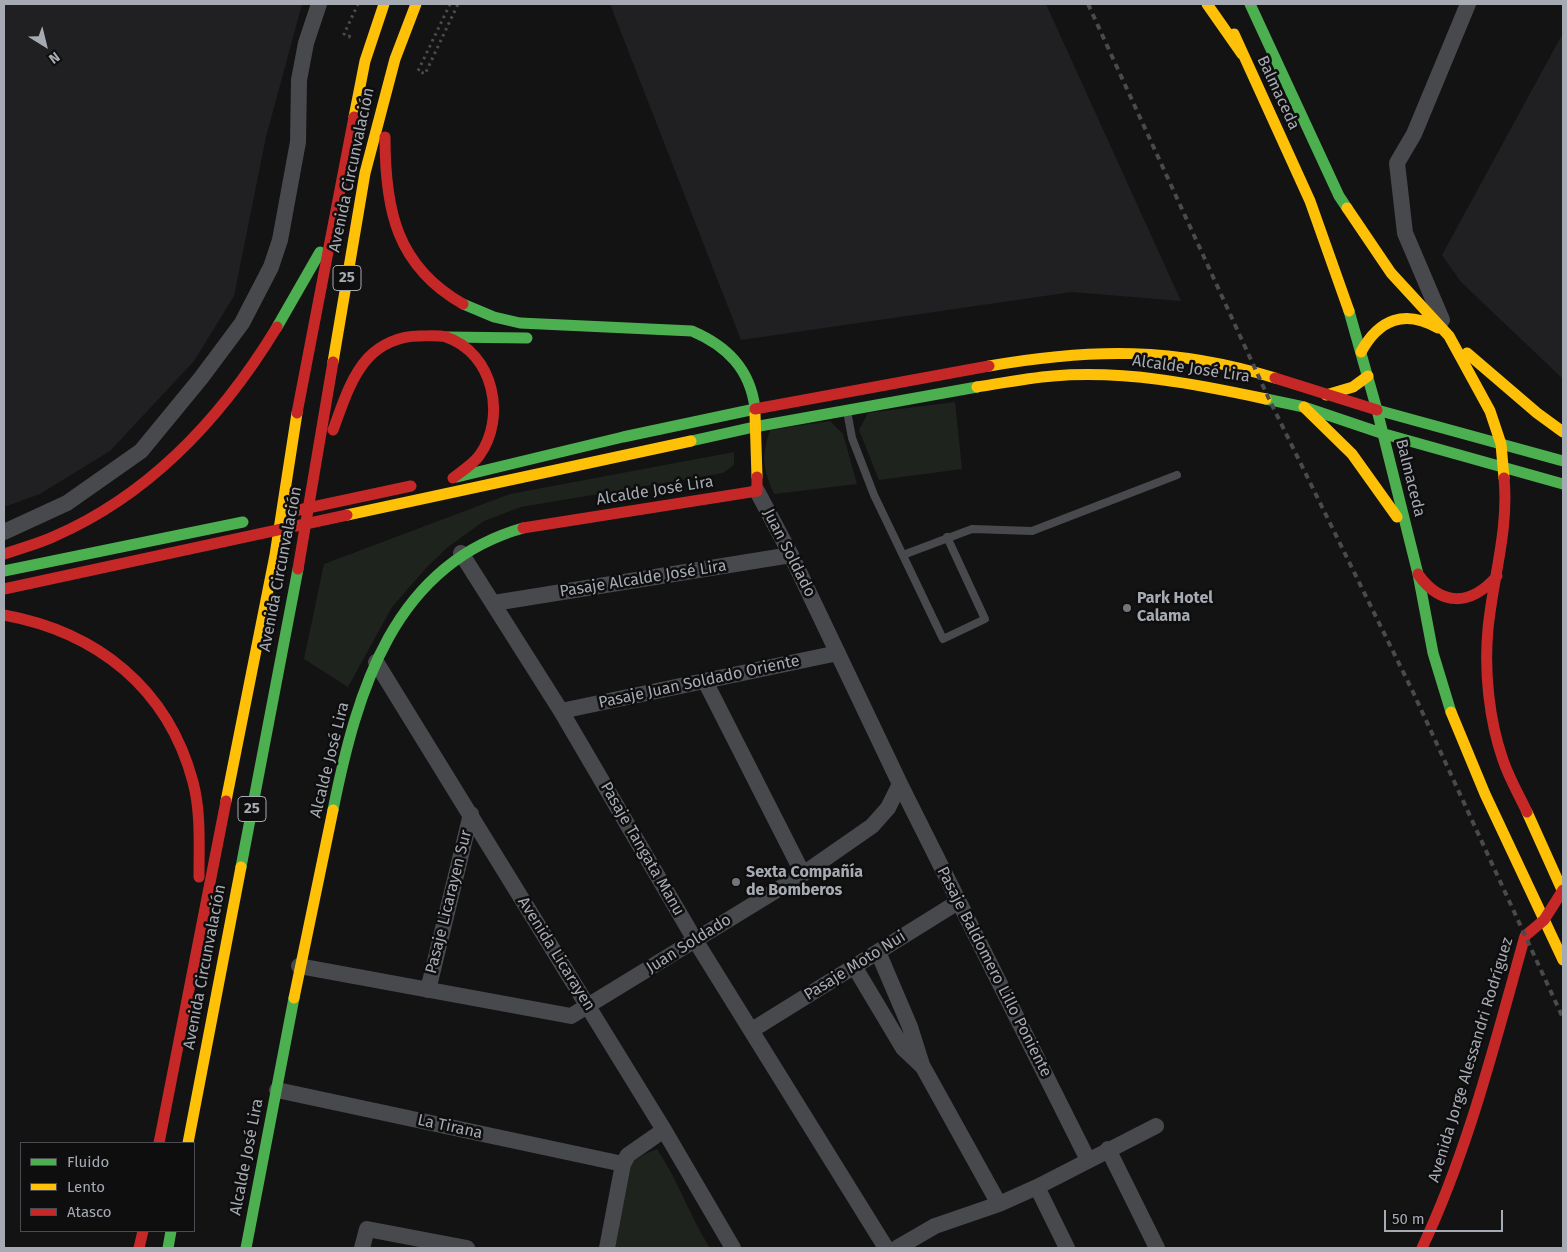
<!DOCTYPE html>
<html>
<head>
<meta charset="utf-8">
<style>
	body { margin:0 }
	#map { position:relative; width:1567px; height:1252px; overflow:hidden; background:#131314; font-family:"Fira Sans",sans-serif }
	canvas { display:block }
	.frame { position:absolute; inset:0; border:5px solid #a6aab3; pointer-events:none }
	.legend { position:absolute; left:20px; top:1142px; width:175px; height:90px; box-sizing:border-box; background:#0e0e0f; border:1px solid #4b4c51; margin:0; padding:6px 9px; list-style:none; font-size:15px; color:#a6aab3 }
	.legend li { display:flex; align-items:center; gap:10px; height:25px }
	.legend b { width:25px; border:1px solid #4b4c51 }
	.north { position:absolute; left:20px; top:20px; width:50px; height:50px; -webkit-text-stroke:4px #0e0e0f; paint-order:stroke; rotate:144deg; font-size:14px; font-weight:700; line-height:20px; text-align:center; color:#a6aab3 }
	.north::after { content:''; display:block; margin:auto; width:18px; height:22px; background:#a6aab3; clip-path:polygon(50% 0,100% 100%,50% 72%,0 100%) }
	.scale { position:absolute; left:1384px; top:1210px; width:119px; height:22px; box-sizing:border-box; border:2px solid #a6aab3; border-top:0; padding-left:6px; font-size:15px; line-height:18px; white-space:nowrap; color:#a6aab3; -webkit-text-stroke:4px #0e0e0f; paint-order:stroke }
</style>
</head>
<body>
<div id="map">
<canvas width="1567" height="1252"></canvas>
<div class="frame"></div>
<ul class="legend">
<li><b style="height:6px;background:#4caf50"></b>Fluido</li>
<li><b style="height:6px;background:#ffc107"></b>Lento</li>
<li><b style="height:6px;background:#c62828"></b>Atasco</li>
</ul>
<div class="north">N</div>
<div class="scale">50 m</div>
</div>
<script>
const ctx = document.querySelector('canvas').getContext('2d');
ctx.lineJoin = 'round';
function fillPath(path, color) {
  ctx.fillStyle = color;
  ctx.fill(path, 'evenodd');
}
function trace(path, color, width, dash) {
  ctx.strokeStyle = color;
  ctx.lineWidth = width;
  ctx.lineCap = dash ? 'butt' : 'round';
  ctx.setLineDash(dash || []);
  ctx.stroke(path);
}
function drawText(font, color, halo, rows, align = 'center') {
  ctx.font = font + ' "Fira Sans",sans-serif';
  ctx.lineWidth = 5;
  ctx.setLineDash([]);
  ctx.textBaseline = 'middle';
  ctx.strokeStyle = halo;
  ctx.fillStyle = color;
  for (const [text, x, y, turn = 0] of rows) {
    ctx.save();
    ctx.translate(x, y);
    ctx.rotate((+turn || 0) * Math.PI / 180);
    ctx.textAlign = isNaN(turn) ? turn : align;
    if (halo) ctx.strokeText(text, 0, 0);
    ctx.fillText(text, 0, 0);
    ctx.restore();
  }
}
const built = new Path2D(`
	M4 4H302L266 137 234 296 194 361 110 451 40 494 4 507Z
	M610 4H1046L1181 301 1072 292 741 340Z
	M1563 33V379L1461 282 1442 255Z`);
const green = new Path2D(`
	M955 402 962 469 879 480 859 430 868 413Z
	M830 421 843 434 857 484 774 494C763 468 761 457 770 430Z
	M734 452V465L723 473 521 507 484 521 448 547 427 567 392 607 348 687 304 659 324 564 510 494Z
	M657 1149C678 1180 690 1217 710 1248H615L629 1164 645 1154Z`);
const path = new Path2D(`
	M450 4 418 71 425 74 458 4
	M350 35 349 37 344 34 358 4`);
const lane = new Path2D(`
	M847 411 852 438 874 495 943 639 985 619 947 537
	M903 555 972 529 1032 531 1177 475`);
const street = new Path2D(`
	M1442 320 1405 233 1397 163 1414 134 1468 4
	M4 532 67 503 141 451 201 378 242 323 271 267 280 240 298 142 299 80 306 43 319 4
	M461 553 561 711 695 940 886 1248
	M494 603 791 555
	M376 662 664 1130 733 1248
	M705 681 803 874
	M561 711 838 653
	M900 784 1088 1160
	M878 952 910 1027 922 1065
	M299 966 571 1016 803 874 872 826 888 808 900 784 791 555 757 491
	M854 966 903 1048 923 1067 999 1204
	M428 990 471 814
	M752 1030 958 902
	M277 1090 623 1164
	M1108 1149 1157 1248
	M1037 1187 1067 1248
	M362 1248 367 1229 467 1248
	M607 1248 623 1164 628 1155 664 1130
	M897 1248 935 1226 999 1204 1037 1187 1156 1126`);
const fast = new Path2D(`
	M1250 4 1339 196 1347 208
	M463 304 494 317 520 323 692 331C727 346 750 369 755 408
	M1349 311 1377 410 1418 574 1433 653 1451 712
	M277 327 320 252
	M447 337 527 338
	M1266 399 1304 407 1381 433
	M1377 410 1563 461
	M1381 433 1563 484
	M691 441 754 427 977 387
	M457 477 623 437 755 409
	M4 571 243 522
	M333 810C357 691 393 565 523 528
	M241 867 298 569
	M168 1248 171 1231
	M246 1248 294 998`);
const slow = new Path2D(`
	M1207 4 1242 54
	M1234 34 1310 201 1349 311
	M354 117 365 61 384 4
	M1347 208 1391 273 1449 336 1490 411 1501 444 1504 478
	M1361 352C1379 319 1405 309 1438 328
	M1467 353 1537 413 1563 432
	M333 362 365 173 395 59 416 4
	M989 366C1091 348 1175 347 1275 378
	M977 387C1002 383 1028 378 1053 376 1125 370 1196 384 1266 399
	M1326 395 1353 387 1368 376
	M1304 407 1352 454 1397 517
	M755 414 757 477
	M347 515 691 441
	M1451 712 1485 794 1563 960
	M226 801 275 555 297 413
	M1527 812 1563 892
	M294 998 333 810
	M188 1143 241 867`);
const jam = new Path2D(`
	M385 137C385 209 396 266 463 304
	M1275 378 1377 410
	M755 409 989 366
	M297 413 354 117
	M333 430C342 406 350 378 368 358 381 344 400 336 419 336 428 336 438 335 446 337 494 353 507 418 479 456 472 465 462 471 453 478
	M1504 478C1509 530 1493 577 1488 629 1484 671 1489 720 1503 760 1509 778 1519 795 1527 812
	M294 511 411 486
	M523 528 757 491V477
	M4 554C21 548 38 544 55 536 151 494 223 416 277 327
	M298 569 333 362
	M1418 574C1441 607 1471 606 1497 576
	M4 589 347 515
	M4 615C97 632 168 688 193 782 201 812 199 846 199 877
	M159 1143 226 801
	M139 1248 143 1231
	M1422 1248C1469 1148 1495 1042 1525 936L1544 920 1563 890`);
const rail = new Path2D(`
	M1088 4 1269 399 1413 692 1563 1018`);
const markers = [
	[1127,608,5,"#73757b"],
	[736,882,5,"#73757b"]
];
const shields = [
	[347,278,28],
	[252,809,28]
];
const shieldNames = [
	["25",347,278],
	["25",252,809]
];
const streetNames = [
	["Balmaceda",1278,93,65],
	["Avenida Circunvalación",352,170,-78],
	["Alcalde José Lira",1191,369,8],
	["Balmaceda",1410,478,76],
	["Alcalde José Lira",655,491,-9],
	["Juan Soldado",789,553,63],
	["Avenida Circunvalación",281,569,-79],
	["Pasaje Alcalde José Lira",643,579,-9],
	["Pasaje Juan Soldado Oriente",699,682,-12],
	["Alcalde José Lira",330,760,-76],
	["Pasaje Tangata Manu",642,849,60],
	["Pasaje Licarayen Sur",449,902,-76],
	["Juan Soldado",689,944,-32],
	["Avenida Licarayen",556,954,58],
	["Pasaje Moto Nui",855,966,-32],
	["Avenida Circunvalación",205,967,-79],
	["Pasaje Baldomero Lillo Poniente",994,972,63],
	["Avenida Jorge Alessandri Rodríguez",1471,1060,-73],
	["La Tirana",450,1127,12],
	["Alcalde José Lira",247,1157,-79]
];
const poiNames = [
	["Park Hotel",1137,599],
	["Calama",1137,617],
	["Sexta Compañía",746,873],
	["de Bomberos",746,891]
];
fillPath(built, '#202022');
fillPath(green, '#1e231e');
trace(path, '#4a4b4d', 3, [2.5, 4]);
trace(lane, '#48494c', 8);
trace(street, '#48494c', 16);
trace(fast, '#4caf50', 11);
trace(slow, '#ffc107', 11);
trace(jam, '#c62828', 11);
trace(rail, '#494a4c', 4, [6, 5]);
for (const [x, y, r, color] of markers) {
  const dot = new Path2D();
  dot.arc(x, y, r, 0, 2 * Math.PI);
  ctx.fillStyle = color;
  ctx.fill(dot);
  trace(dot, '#0e0e0f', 2);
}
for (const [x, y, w] of shields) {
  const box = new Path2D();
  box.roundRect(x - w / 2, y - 12.5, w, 25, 4);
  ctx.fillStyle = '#0e0e0f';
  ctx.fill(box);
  trace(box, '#a6aab3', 1);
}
drawText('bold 15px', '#a6aab3', null, shieldNames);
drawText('16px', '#a6aab3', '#0e0e0f', streetNames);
drawText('bold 16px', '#a6aab3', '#0e0e0f', poiNames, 'left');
</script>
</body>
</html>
